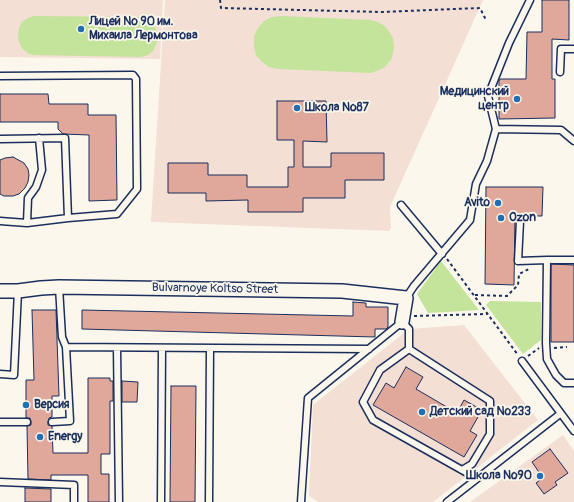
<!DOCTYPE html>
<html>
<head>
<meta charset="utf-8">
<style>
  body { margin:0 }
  canvas { display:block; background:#fbf7ec }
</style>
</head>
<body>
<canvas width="574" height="502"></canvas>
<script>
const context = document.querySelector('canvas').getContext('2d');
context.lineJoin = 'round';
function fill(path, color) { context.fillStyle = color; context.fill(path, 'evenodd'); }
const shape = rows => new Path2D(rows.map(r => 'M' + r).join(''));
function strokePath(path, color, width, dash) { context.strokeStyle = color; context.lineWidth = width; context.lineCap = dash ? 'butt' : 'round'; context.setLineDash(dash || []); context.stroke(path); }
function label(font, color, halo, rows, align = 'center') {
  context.font = font + ' Pangolin,sans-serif'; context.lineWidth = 3.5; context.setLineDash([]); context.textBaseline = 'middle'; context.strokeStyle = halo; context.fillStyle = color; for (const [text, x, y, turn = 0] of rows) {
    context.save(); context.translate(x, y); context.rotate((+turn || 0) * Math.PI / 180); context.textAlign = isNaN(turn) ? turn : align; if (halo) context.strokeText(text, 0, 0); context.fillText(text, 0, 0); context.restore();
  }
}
fill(shape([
  [0,0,163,0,160,59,0,57],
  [165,0,483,0,390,207,391,228,389,231,151,222],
  [464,325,538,420,433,502,318,502,309,496,313,405,409,329],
  [563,435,574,451,574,502,470,502]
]), '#f3dfd4');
fill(shape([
  [34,16,142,17,148,20,155,27,157,33,157,42,153,51,148,55,141,57,33,55,27,53,22,48,19,42,18,36,19,28,22,22,28,18],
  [281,16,370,20,378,22,386,27,393,38,394,47,392,58,384,68,371,73,278,69,269,67,262,62,256,55,254,47,254,36,258,28,264,21,272,17],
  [441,261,479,310,428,313,417,294],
  [490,301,541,302,541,340,523,354,486,305]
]), '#c4e39b');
const building = shape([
  [542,0,569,0,569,40,552,39,552,79,555,79,555,118,499,119,499,81,500,79,526,79,527,32,542,32,542,0],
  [0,94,48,94,49,104,88,104,88,115,116,115,117,200,89,201,89,135,63,134,58,129,58,122,0,122,0,94],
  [277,101,326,101,327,142,303,141,303,167,331,167,331,153,384,153,384,180,345,180,345,198,303,198,303,212,248,212,248,200,206,201,206,193,168,193,168,163,208,163,208,175,247,175,247,187,288,187,288,167,294,167,294,140,277,140,277,101],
  [13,157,24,163,28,169,29,175,28,182,25,188,19,194,13,196,4,196,0,194,0,160,5,158,13,157],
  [486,187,543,187,542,216,515,216,514,285,485,284,486,187],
  [551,264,574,265,574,342,551,342,551,264],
  [353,302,366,303,366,307,388,307,388,327,386,329,375,329,375,337,82,329,82,310,353,316,353,302],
  [32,310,56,310,59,396,52,396,52,417,49,418,48,422,48,425,52,426,53,453,88,453,88,378,110,378,110,381,113,381,113,401,110,401,110,454,101,454,101,474,109,474,109,502,88,502,88,475,51,475,51,480,28,479,27,426,31,425,31,422,30,418,26,418,26,380,34,380,32,310],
  [406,367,423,377,416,389,457,413,464,400,482,410,470,431,477,435,464,457,373,405,386,383,394,388,406,367],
  [122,381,138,382,137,402,122,402,122,381],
  [171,386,196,386,195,502,170,502,171,386],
  [550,449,568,473,555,482,557,485,544,494,536,483,543,478,532,462,550,449],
  [25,488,51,489,51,502,25,502,25,488]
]);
fill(building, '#e0a79b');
strokePath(building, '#1b2f5e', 1);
const service = shape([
  [530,0,509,43,488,96,496,129,561,130,574,141],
  [560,72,561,49,574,49],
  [0,76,133,75,136,79,137,189,117,214,68,218,65,138,0,139],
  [401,205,442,254],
  [0,221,27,223,68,218],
  [520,221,518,261,547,260],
  [27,223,28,198,36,187,42,170,39,138],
  [574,260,547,260,546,343,547,359,556,375,564,383,574,383],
  [59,287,62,337,66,347,369,349],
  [406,298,414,286,470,220,476,184,487,161,496,129],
  [117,348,119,502],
  [409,349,490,401,490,434,472,464,462,470],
  [522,361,574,431],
  [0,374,14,375,18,291],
  [0,422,27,422],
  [52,422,70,421,66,347],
  [0,482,74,485,74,502],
  [161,502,162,348],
  [209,502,210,348],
  [301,502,308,398,402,322,409,329,409,349,380,370,363,402,373,420,469,474,474,481],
  [447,502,560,414]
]);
const minor = shape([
  [0,291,18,291,41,288,59,287,342,291,406,298,402,322]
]);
strokePath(service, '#1b2f5e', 9);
strokePath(minor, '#1b2f5e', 16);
strokePath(shape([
  [220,0,221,8,382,12,480,8,486,20],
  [447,259,518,355],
  [475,295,507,296,518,285,519,274,529,269],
  [414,316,487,314],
  [554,348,567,347],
  [528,356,539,348]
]), '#1b2f5e', 2, [3, 3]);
strokePath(service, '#fbf7ec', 6);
strokePath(minor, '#fbf7ec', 13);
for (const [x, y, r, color] of [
  [81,29,4,"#1f6fb2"],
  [517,99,4,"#1f6fb2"],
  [297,108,4,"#1f6fb2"],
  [498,203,4,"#1f6fb2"],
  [501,218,4,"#1f6fb2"],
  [26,405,4,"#1f6fb2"],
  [422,412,4,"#1f6fb2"],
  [40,437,4,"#1f6fb2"],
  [540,476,4,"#1f6fb2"]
]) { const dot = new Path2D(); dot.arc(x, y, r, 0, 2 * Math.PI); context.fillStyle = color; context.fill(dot); strokePath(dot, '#fbf7ec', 1.5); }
label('bold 12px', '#1b2f5e', '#fbf7ec', [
  ["Лицей № 90 им.",89,22],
  ["Михаила Лермонтова",89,36],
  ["Медицинский",509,92,"right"],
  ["центр",509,106,"right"],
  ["Школа №87",305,108],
  ["Avito",490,203,"right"],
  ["Ozon",509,218],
  ["Версия",34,405],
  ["Детский сад №233",430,412],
  ["Energy",48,437],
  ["Школа №90",532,476,"right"]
], 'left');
label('12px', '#1b2f5e', '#fbf7ec', [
  ["Bulvarnoye Koltso Street",215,289,1]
]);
</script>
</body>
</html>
